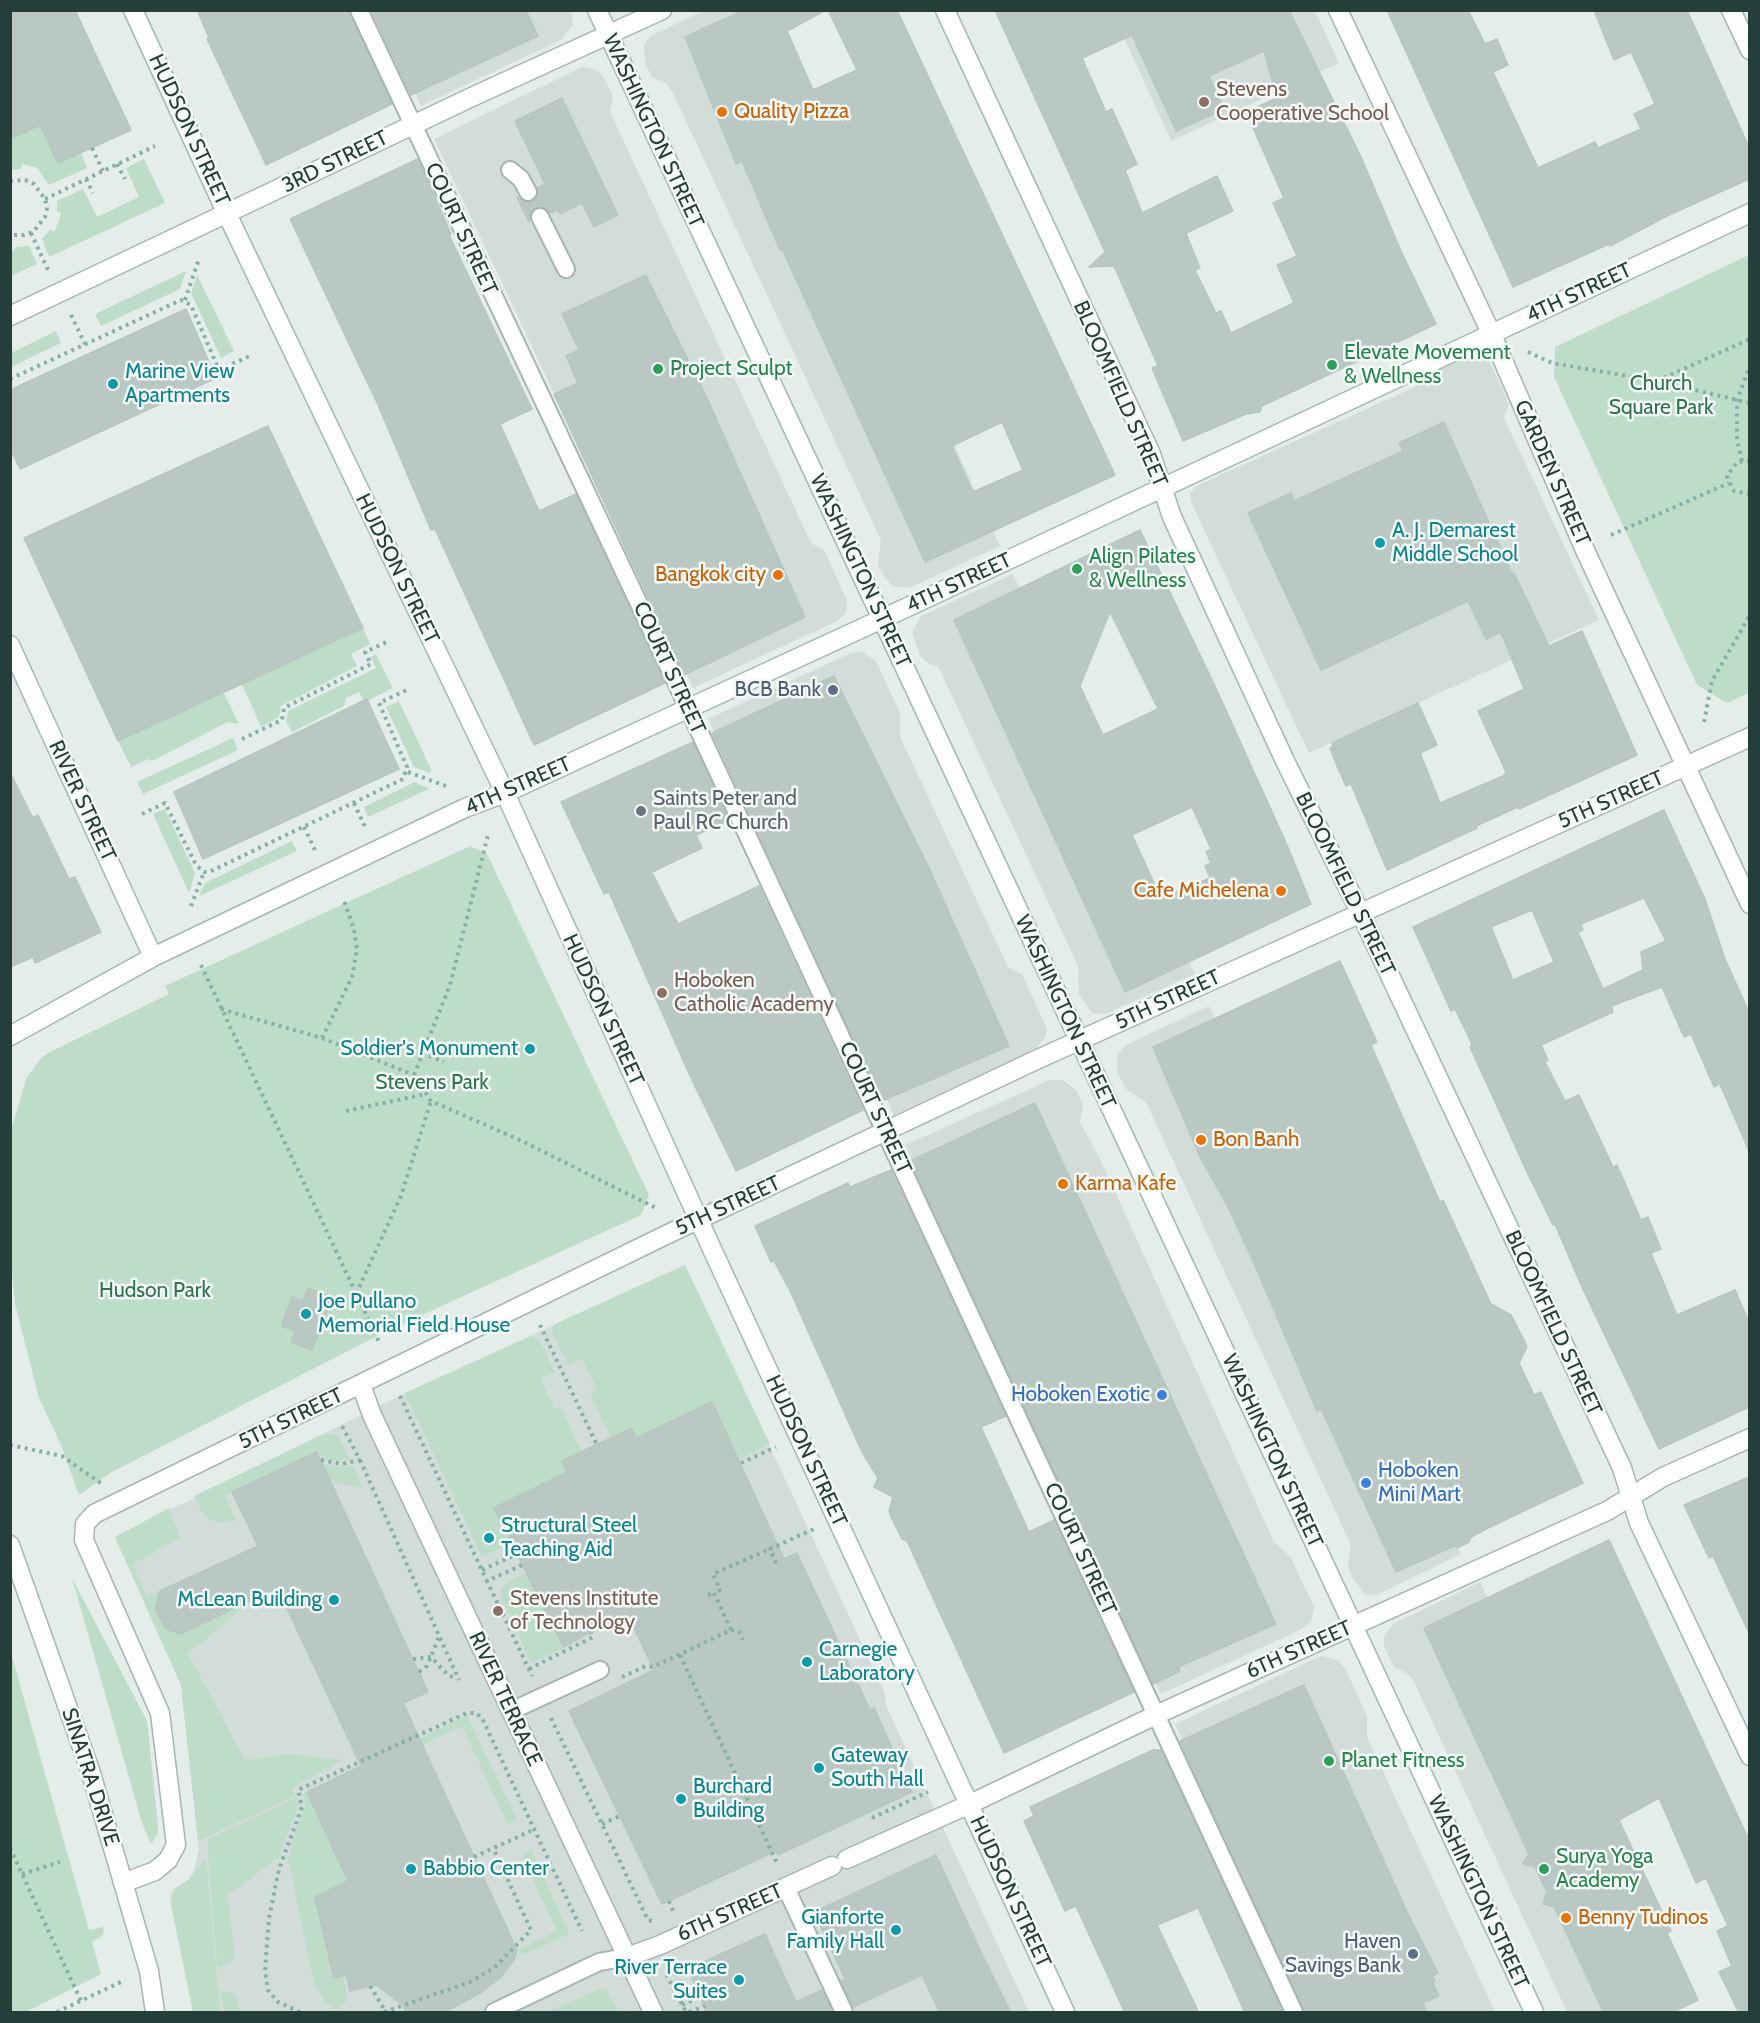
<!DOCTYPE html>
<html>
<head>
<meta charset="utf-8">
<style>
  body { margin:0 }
  #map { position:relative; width:1760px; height:2023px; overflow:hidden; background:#e4edea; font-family:Cabin,sans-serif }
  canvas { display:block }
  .frame { position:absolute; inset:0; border:12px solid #243e3a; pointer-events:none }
</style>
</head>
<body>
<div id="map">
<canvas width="1760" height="2023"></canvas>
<div class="frame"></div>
</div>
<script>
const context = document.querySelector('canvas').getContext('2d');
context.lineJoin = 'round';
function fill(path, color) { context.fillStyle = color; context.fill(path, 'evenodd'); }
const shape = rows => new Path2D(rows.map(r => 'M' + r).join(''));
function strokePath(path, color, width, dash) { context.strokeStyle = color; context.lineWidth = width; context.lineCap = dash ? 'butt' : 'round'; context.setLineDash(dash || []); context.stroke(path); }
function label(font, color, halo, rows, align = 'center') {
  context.font = font + ' Cabin,sans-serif'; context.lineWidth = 5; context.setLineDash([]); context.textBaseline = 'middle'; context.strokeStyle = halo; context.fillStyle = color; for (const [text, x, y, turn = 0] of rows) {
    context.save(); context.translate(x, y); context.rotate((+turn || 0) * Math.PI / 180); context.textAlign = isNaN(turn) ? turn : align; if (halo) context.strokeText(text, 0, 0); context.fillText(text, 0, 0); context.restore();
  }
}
fill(shape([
  [572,10,573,25,561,40,421,106,376,11],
  [703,11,757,11,1000,546,909,588,893,586,885,578,878,565,881,540,673,93,667,84,652,77,645,63,644,44,652,35],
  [1112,11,1315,11,1339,63,1171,141],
  [582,67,597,70,603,76,613,97,610,112,811,543,824,550,847,600,846,613,837,621,693,688,434,139],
  [1475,351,1488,358,1509,404,1504,418,1599,620,1309,753,1191,502,1190,493,1196,486,1415,387,1419,377],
  [1013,574,1195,974,1105,1014,1092,1013,1079,995,1078,966,938,666,929,664,920,656,912,632,921,616],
  [862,652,876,661,900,713,900,737,1008,967,1022,974,1047,1029,1045,1038,1035,1049,894,1115,708,719,851,653],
  [1209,1006,1461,1554,1376,1595,1364,1594,1350,1574,1348,1563,1351,1545,1146,1102,1126,1089,1118,1074,1117,1055,1126,1045],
  [1050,1080,1063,1080,1077,1091,1083,1106,1080,1122,1102,1163,1274,1542,1290,1556,1314,1607,1311,1622,1300,1630,1161,1694,903,1146],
  [685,1265,884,1691,887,1708,1029,2012,193,2012,170,1896,173,1890,188,1880,194,1871,199,1849,181,1685,115,1537,405,1393],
  [1480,1582,1673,2012,1567,2012,1413,1680,1408,1674,1394,1667,1384,1647,1384,1636,1393,1624],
  [1321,1656,1338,1660,1346,1670,1367,1716,1367,1737,1495,2012,1310,2012,1175,1724]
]), '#d2ddd9');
fill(shape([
  [40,125,58,163,81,153,87,168,49,185,37,168,22,164,21,169,11,170,10,139],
  [144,159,165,203,49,257,42,239,50,230,54,232,58,224,61,213,57,212,57,201,83,189,97,217,139,197,126,168],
  [29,246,37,264,11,276,11,251,14,251,15,247],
  [1749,255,1749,693,1727,703,1697,685,1554,377,1555,347],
  [186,271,180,289,101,326,95,314],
  [197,275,234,351,221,358,191,293],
  [56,331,61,343,11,367,11,353],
  [363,628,370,644,351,654,357,666,281,706,279,717,261,727,242,684],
  [376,654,393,688,367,701,364,701,359,692,346,698,344,706,292,732,286,721,288,711,376,668,371,657],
  [224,693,239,724,228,722,152,761,148,759,131,767,118,741],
  [399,701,431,769,430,773,414,767,386,707],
  [233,738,238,750,143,794,137,782],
  [415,782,429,789,368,817,364,807],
  [165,809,195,873,189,893,153,814],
  [292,841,297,851,199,896,205,883],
  [470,846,487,854,649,1195,641,1215,387,1331,110,1473,79,1495,61,1445,39,1398,15,1304,10,1247,11,1130,27,1077,41,1058,50,1052,169,994,165,986],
  [685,1265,770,1444,739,1459,712,1402,636,1438,631,1428,611,1438,590,1393,597,1389,582,1359,568,1365,552,1332,553,1325],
  [532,1336,541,1343,555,1372,540,1379,555,1409,561,1407,581,1452,562,1461,567,1472,495,1508,514,1549,501,1548,482,1557,405,1393],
  [324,1434,338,1435,350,1459,330,1461,317,1452,225,1495,236,1521,218,1523,207,1518,200,1509,194,1496],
  [323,1463,337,1467,353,1466,363,1488,336,1483,330,1479],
  [169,1508,180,1538,133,1564,147,1597,160,1591,155,1609,166,1629,181,1634,253,1599,233,1557,258,1546,278,1590,245,1605,207,1639,187,1652,245,1760,291,1754,342,1760,292,1788,295,1796,198,1841,181,1685,115,1537],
  [526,1573,562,1649,531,1663,500,1594,505,1583],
  [72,1578,147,1721,158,1825,158,1834,151,1844,142,1823],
  [11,1653,89,1930,103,1927,104,1931,102,1936,92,1942,101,1974,26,2012,10,2012],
  [467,1715,517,1820,508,1825,462,1726,422,1745,419,1739],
  [307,1792,348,1881,315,1897,334,1978,343,1976,348,1997,346,2002,335,2009,326,2002,314,1983,288,1859,292,1839,306,1806,303,1794],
  [296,1798,298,1806,279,1857,227,1896,235,1956,230,1963,217,1967,207,1840],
  [532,1850,569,1934,521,1956,517,1950,557,1931,522,1855],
  [206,1859,220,2012,193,2012,171,1905,173,1890,188,1880],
  [602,1988,608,1991,618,2012,547,2012],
  [219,1990,235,1994,241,2012,225,2012]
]), '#beddc9');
const building = shape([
  [10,10,75,10,131,130,58,163,40,125,10,139,10,10],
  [197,10,349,10,392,104,266,165,207,39,209,38,197,10],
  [371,10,526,10,538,36,411,95,371,10],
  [744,10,826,10,787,31,813,90,857,70,828,10,897,10,1115,475,925,562,782,249,780,250,742,161,736,164,685,37,744,10],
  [1002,422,1023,470,973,492,952,446,1002,422],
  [995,10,1289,10,1361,157,1401,251,1436,324,1262,406,1260,412,1246,414,1183,441,1152,368,1158,366,1114,266,1089,267,1105,252,995,10],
  [1132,35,1176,131,1224,109,1209,76,1264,51,1277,98,1246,112,1284,198,1273,203,1297,256,1277,265,1294,303,1231,333,1221,311,1216,313,1195,270,1200,268,1186,233,1233,211,1217,176,1142,213,1125,170,1137,164,1112,109,1106,112,1082,58,1132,35],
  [1387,10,1468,10,1485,44,1497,39,1508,65,1493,72,1538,168,1595,142,1598,148,1641,129,1634,114,1655,104,1631,52,1614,60,1594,10,1687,10,1749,147,1749,179,1667,216,1610,246,1609,244,1513,287,1387,10],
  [562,98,618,215,594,227,582,203,560,214,558,210,550,213,545,208,536,207,531,212,529,222,517,197,527,202,532,201,537,197,537,188,545,184,515,121,562,98],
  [418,159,451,234,449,235,532,409,500,424,539,511,576,494,665,683,534,745,435,529,431,530,378,405,290,219,418,159],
  [646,275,705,394,805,617,684,675,554,394,578,383,566,356,579,350,562,314,646,275],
  [186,309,216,378,20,469,10,448,10,390,186,309],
  [1444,422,1512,574,1514,573,1549,646,1582,631,1637,755,1519,809,1518,807,1476,826,1477,828,1387,870,1351,784,1346,786,1337,766,1330,748,1333,747,1332,743,1418,703,1437,745,1420,753,1440,803,1503,776,1506,772,1478,711,1524,689,1501,632,1486,639,1468,601,1321,670,1248,513,1291,493,1294,501,1403,451,1399,443,1444,422],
  [268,426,363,628,118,741,24,538,268,426],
  [1140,530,1215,686,1287,845,1311,904,1125,992,954,620,1140,530],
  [1110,612,1158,709,1103,735,1080,686,1110,612],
  [1192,807,1211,849,1206,852,1211,863,1205,866,1210,878,1161,898,1132,835,1192,807],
  [834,676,928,866,1009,1046,882,1101,712,733,834,676],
  [367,699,399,769,203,859,174,792,367,699],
  [693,742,729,820,696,835,702,848,652,872,678,924,759,886,863,1110,736,1171,690,1076,609,892,604,894,561,802,693,742],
  [10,772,33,818,38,815,69,879,75,877,101,932,35,963,33,957,10,967,10,772],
  [1664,810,1705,899,1725,959,1749,1012,1749,1151,1720,1084,1714,1087,1691,1034,1684,1037,1662,987,1611,1006,1613,1012,1541,1045,1548,1060,1545,1062,1565,1101,1579,1095,1613,1167,1617,1165,1641,1220,1648,1217,1661,1249,1651,1253,1677,1315,1735,1290,1749,1322,1749,1407,1659,1449,1581,1285,1555,1224,1553,1225,1527,1172,1470,1047,1472,1044,1455,1009,1451,1011,1413,927,1664,810],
  [1644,898,1666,941,1641,952,1643,970,1603,989,1578,932,1583,930,1581,924,1644,898],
  [1532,910,1554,962,1513,980,1491,927,1532,910],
  [1340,961,1377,1042,1371,1045,1440,1202,1443,1200,1491,1304,1511,1315,1524,1340,1527,1347,1519,1363,1534,1395,1541,1392,1583,1483,1490,1527,1471,1537,1469,1542,1457,1548,1454,1546,1396,1572,1328,1424,1321,1409,1317,1411,1253,1261,1229,1209,1200,1157,1153,1047,1340,961],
  [1035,1103,1276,1624,1178,1667,1180,1671,1153,1684,910,1161,1035,1103],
  [891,1170,1006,1416,981,1427,1029,1532,1054,1520,1134,1692,1004,1753,907,1541,902,1539,892,1519,889,1511,893,1497,874,1487,878,1478,861,1450,791,1293,774,1261,771,1262,755,1226,848,1183,850,1187,891,1170],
  [308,1288,333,1297,312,1350,291,1342,295,1331,281,1326,292,1297,303,1301,308,1288],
  [712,1402,784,1559,797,1553,870,1710,874,1708,912,1792,778,1855,776,1851,662,1904,569,1711,654,1670,631,1622,597,1629,563,1647,494,1508,567,1472,562,1461,581,1452,632,1428,636,1438,712,1402],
  [317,1452,428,1692,403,1703,517,1950,514,1960,501,1977,482,1992,443,2013,406,2013,404,2006,376,1985,350,1991,346,1975,334,1978,315,1897,348,1881,307,1792,361,1766,277,1587,181,1634,166,1629,155,1609,160,1591,258,1546,232,1492,317,1452],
  [1749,1477,1749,1633,1713,1556,1709,1558,1684,1505,1749,1477],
  [1609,1540,1749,1840,1749,2013,1739,2013,1719,1972,1732,1966,1717,1931,1728,1926,1706,1878,1696,1883,1659,1798,1619,1820,1671,1931,1667,1933,1698,2000,1671,2013,1604,2013,1554,1907,1543,1904,1547,1892,1535,1867,1523,1864,1529,1854,1424,1628,1609,1540],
  [1304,1685,1408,1914,1438,1973,1432,1976,1435,1981,1433,1983,1439,1996,1423,2003,1427,2013,1304,2013,1180,1741,1304,1685],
  [1153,1750,1161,1750,1283,2013,1245,2013,1198,1908,1157,1925,1199,2013,1125,2013,1076,1906,1065,1911,1024,1821,1034,1816,1030,1807,1153,1750],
  [936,1855,980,1950,1011,2013,940,2013,922,1975,853,2007,841,1981,845,1979,814,1912,936,1855],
  [765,1934,796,2002,822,1990,833,2013,707,2013,688,1969,765,1934]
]);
fill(building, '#b9c8c3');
strokePath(building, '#b6c6c1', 1.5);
const lane = shape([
  [359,10,699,731,1294,2012],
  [510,170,521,179,528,192],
  [540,217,566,269],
  [511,1711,600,1670],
  [786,1888,844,2012],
  [494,2012,599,1962,627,1957]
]);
const street = shape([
  [1338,10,1492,335,1584,548,1750,904],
  [1731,10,1750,50],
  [10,316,474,96,662,10],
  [361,1385,372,1415,653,2012],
  [847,1859,970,1804,1158,1714,1607,1511,1663,1477,1750,1438],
  [123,1883,155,1871,168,1860,176,1845,160,1713,84,1540,85,1524,94,1514,670,1233,1036,1060,1750,737],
  [627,1957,660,1945,832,1866]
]);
const secondary = shape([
  [133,10,227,214,505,793,712,1249,1065,2012],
  [597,10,1534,2012],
  [945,10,1151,454,1172,517,1285,761,1360,912,1622,1468,1639,1523,1750,1756],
  [10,645,153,957],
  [10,1036,153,957,465,808,505,793,882,619,1750,213],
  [10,1545,90,1770,149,1971,155,2012]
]);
strokePath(lane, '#a7b5b2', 20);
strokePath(street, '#a7b5b2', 21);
strokePath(secondary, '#a2b8b3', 21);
strokePath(shape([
  [92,148,103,171],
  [117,164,125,179],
  [86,179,93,193],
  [10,181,25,180,34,184,45,199,47,208,45,217,33,232,24,235,10,235],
  [45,199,155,146],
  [31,233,49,272],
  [185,300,199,259],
  [71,315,85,344],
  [1528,352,1552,363,1657,381,1750,403],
  [10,379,181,300,191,305,219,370,252,355],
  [1657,381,1750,339],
  [1742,461,1737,440,1737,400,1750,366],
  [1750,461,1737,462,1727,476,1734,491,1750,494],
  [1611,535,1729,483],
  [1704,722,1712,681,1750,615],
  [242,739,282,720,284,708,371,664,365,652,389,641],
  [408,772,446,786],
  [354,803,365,827],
  [142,814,165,803,196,865,204,872,209,872,403,779,407,767,379,703,409,689],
  [304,827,315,850],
  [191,906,204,872],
  [201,965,380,1344],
  [221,1009,322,1038,414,1075,431,1101,522,1141,658,1209],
  [322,1038,352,977,357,950,354,929,343,898],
  [422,1053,444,1062],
  [414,1075,450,985,488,835],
  [346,1111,426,1094],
  [356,1294,401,1196,431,1101],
  [540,1325,597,1445],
  [400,1396,487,1581],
  [10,1445,62,1456,102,1484],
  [321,1460,342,1464,360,1460,341,1424],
  [360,1460,459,1680],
  [741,1463,776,1447],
  [776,1563,770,1549,814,1529],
  [522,1565,487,1581,532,1676],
  [482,1570,513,1556],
  [708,1595,714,1593],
  [731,1630,739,1632,743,1640],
  [680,1655,777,1863],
  [413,1659,431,1657,448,1675,457,1679],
  [529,1669,593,1637,591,1633],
  [419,1672,427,1666,439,1637],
  [622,1677,646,1666,653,1667,731,1630,714,1593,720,1590,713,1574,770,1549],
  [10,1697,12,1697],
  [551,1718,648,1920,652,1921],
  [872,1818,928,1792],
  [602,1824,622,1815],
  [10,1848,81,2001],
  [474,1857,535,1829],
  [22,1874,60,1862],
  [669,1901,673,1911,670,1912],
  [668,1967,667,1976,686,2012],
  [370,1986,386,2012],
  [682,2005,701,1997],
  [57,2012,121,1982],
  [300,2012,278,2002,268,1990,265,1971,269,1918,279,1869,302,1807,298,1790,467,1713,476,1713,482,1718,582,1931],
  [384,2012,470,1982,494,1968,531,1930,493,1848],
  [689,2012,705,2006]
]), '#85b0a7', 4, [3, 4.5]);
strokePath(lane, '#fff', 16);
strokePath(street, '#fff', 18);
strokePath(secondary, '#fff', 18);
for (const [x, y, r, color] of [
  [1204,102,6,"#8d6e63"],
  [722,112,6,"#e8710a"],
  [1332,365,6,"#2e9e5b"],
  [658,369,6,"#2e9e5b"],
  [113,384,6,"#0f9aa8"],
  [1380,543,6,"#0f9aa8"],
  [1077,569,6,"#2e9e5b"],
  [778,575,6,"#e8710a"],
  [833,690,6,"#5c6f8a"],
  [641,811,6,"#6b7280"],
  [1281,891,6,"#e8710a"],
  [662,993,6,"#8d6e63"],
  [530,1049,6,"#0f9aa8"],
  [1201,1140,6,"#e8710a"],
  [1063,1184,6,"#e8710a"],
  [306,1314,6,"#0f9aa8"],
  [1162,1395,6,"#3f7fe0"],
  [1366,1483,6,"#3f7fe0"],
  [489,1538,6,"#0f9aa8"],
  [334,1600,6,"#0f9aa8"],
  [498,1611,6,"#8d6e63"],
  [807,1662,6,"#0f9aa8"],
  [1329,1761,6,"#2e9e5b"],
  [819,1768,6,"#0f9aa8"],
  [681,1799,6,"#0f9aa8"],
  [411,1869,6,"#0f9aa8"],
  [1544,1869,6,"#2e9e5b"],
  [1566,1918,6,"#e8710a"],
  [896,1930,6,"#0f9aa8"],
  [1413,1954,6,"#5c6f8a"],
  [739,1980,6,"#0f9aa8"]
]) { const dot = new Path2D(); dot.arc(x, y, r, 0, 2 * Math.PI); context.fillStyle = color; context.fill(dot); strokePath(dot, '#f4f9f7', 2); }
label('21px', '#785e54', '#f4f9f7', [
  ["Stevens",1216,90],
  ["Cooperative School",1216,114],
  ["Hoboken",674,981],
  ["Catholic Academy",674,1005],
  ["Stevens Institute",510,1599],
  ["of Technology",510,1623]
], 'left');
label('21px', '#c56008', '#f4f9f7', [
  ["Quality Pizza",734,112],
  ["Bangkok city",766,575,"right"],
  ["Cafe Michelena",1269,891,"right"],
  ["Bon Banh",1213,1140],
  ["Karma Kafe",1075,1184],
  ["Benny Tudinos",1578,1918]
], 'left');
label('21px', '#243e3a', '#f4f9f7', [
  ["HUDSON STREET",189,130,65],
  ["WASHINGTON STREET",653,131,65],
  ["3RD STREET",335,162,-26],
  ["COURT STREET",461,229,65],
  ["4TH STREET",1579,293,-25],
  ["BLOOMFIELD STREET",1120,394,66],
  ["GARDEN STREET",1552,473,66],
  ["HUDSON STREET",397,569,64],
  ["WASHINGTON STREET",860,571,65],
  ["4TH STREET",959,583,-25],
  ["COURT STREET",669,668,65],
  ["4TH STREET",518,786,-24],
  ["5TH STREET",1611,800,-24],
  ["RIVER STREET",82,801,65],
  ["BLOOMFIELD STREET",1345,884,64],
  ["5TH STREET",1168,1000,-25],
  ["HUDSON STREET",603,1010,65],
  ["WASHINGTON STREET",1065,1012,65],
  ["COURT STREET",875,1108,65],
  ["5TH STREET",728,1206,-25],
  ["BLOOMFIELD STREET",1553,1323,65],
  ["5TH STREET",291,1419,-26],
  ["HUDSON STREET",806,1451,65],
  ["WASHINGTON STREET",1272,1451,65],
  ["COURT STREET",1080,1549,65],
  ["6TH STREET",1299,1650,-24],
  ["RIVER TERRACE",505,1699,65],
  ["SINATRA DRIVE",90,1777,72],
  ["HUDSON STREET",1010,1892,65],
  ["WASHINGTON STREET",1478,1892,65],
  ["6TH STREET",730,1913,-24]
]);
label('21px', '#27864d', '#f4f9f7', [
  ["Elevate Movement",1344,353],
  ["& Wellness",1344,377],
  ["Project Sculpt",670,369],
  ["Align Pilates",1089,557],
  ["& Wellness",1089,581],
  ["Planet Fitness",1341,1761],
  ["Surya Yoga",1556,1857],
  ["Academy",1556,1881]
], 'left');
label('21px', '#0d838f', '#f4f9f7', [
  ["Marine View",125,372],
  ["Apartments",125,396],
  ["A. J. Demarest",1392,531],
  ["Middle School",1392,555],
  ["Soldier's Monument",518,1049,"right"],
  ["Joe Pullano",318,1302],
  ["Memorial Field House",318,1326],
  ["Structural Steel",501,1526],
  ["Teaching Aid",501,1550],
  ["McLean Building",322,1600,"right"],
  ["Carnegie",819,1650],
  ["Laboratory",819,1674],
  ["Gateway",831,1756],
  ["South Hall",831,1780],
  ["Burchard",693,1787],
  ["Building",693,1811],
  ["Babbio Center",423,1869],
  ["Gianforte",884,1918,"right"],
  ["Family Hall",884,1942,"right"],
  ["River Terrace",727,1968,"right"],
  ["Suites",727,1992,"right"]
], 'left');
label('21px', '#2f7451', '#f4f9f7', [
  ["Church",1661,384],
  ["Square Park",1661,408],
  ["Stevens Park",432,1083],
  ["Hudson Park",155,1291]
]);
label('21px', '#4e5e75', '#f4f9f7', [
  ["BCB Bank",821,690],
  ["Haven",1401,1942],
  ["Savings Bank",1401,1966]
], 'right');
label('21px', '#5b616d', '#f4f9f7', [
  ["Saints Peter and",653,799],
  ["Paul RC Church",653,823]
], 'left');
label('21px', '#366cbe', '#f4f9f7', [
  ["Hoboken Exotic",1150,1395],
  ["Hoboken",1378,1471,"left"],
  ["Mini Mart",1378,1495,"left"]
], 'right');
</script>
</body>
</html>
